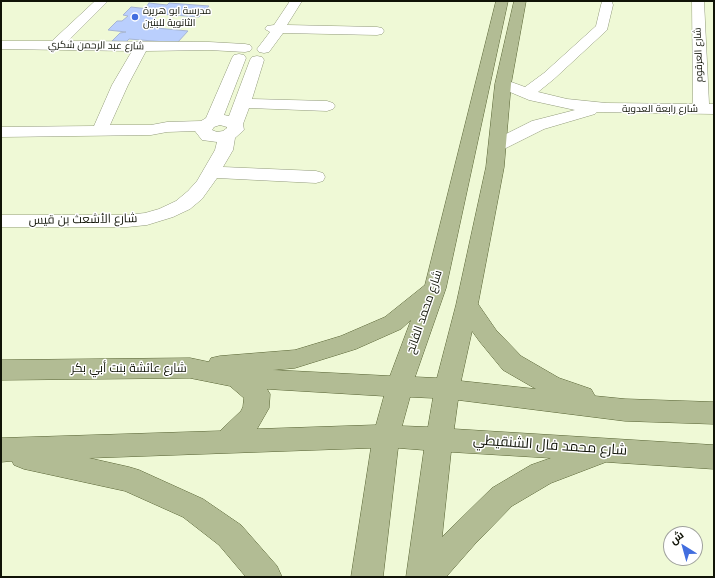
<!DOCTYPE html>
<html>
<head>
<meta charset="utf-8">
<style>
  body { margin:0 }
  #map { position:relative; width:715px; height:578px; overflow:hidden; background:#eff9d6; font-family:Poppins,Cairo,sans-serif }
  canvas { display:block }
  .frame { position:absolute; inset:0; border:2px solid #101307; pointer-events:none }
  .north { position:absolute; left:663px; top:526px; width:40px; height:40px; box-sizing:border-box; background:#fff; border:1px solid #9fa19c; border-radius:50%; rotate:323deg; font-size:11px; font-weight:700; line-height:16px; text-align:center; color:#101307 }
  .north::after { content:''; display:block; margin:auto; width:14px; height:18px; background:#426edf; clip-path:polygon(50% 0,100% 100%,50% 72%,0 100%) }
</style>
</head>
<body>
<div id="map">
<canvas width="715" height="578"></canvas>
<div class="frame"></div>
<div class="north">ش</div>
</div>
<script>
const context = document.querySelector('canvas').getContext('2d');
context.lineJoin = 'round';
function fill(path, color) { context.fillStyle = color; context.fill(path, 'evenodd'); }
const shape = rows => new Path2D(rows.map(r => 'M' + r).join(''));
function strokePath(path, color, width, dash) { context.strokeStyle = color; context.lineWidth = width; context.lineCap = dash ? 'butt' : 'round'; context.setLineDash(dash || []); context.stroke(path); }
function label(font, color, halo, rows, align = 'center') {
  context.font = font + ' Poppins,Cairo,sans-serif'; context.lineWidth = 3; context.setLineDash([]); context.textBaseline = 'middle'; context.strokeStyle = halo; context.fillStyle = color; for (const [text, x, y, turn = 0] of rows) {
    context.save(); context.translate(x, y); context.rotate((+turn || 0) * Math.PI / 180); context.textAlign = isNaN(turn) ? turn : align; if (halo) context.strokeText(text, 0, 0); context.fillText(text, 0, 0); context.restore();
  }
}
const building = shape([
  [149,3,167,5,169,3,209,6,199,17,159,14,146,27,188,31,177,43,129,39,126,42,112,41,120,33,126,32,108,30,117,21,122,21,128,16,123,15,131,7,149,9,150,7,146,7,149,3]
]);
fill(building, '#bacffd');
strokePath(building, '#a6b5d3', 1);
const minor = shape([
  [95,1,108,1,68,41,209,42,245,44,250,45,252,48,250,51,245,52,209,50,146,51,128,85,110,125,151,125,167,122,201,121,206,118,232,58,234,55,239,54,244,55,246,58,224,115,229,116,250,60,252,57,257,56,262,57,264,60,252,99,327,101,333,103,335,106,333,109,327,111,249,108,243,124,244,130,235,138,233,150,223,167,316,171,323,173,325,177,323,181,316,183,217,178,202,199,190,209,173,217,147,225,127,227,1,227,1,215,127,215,145,213,159,209,176,201,188,191,197,181,215,150,217,142,202,140,195,131,167,132,151,135,1,137,1,127,94,126,112,85,132,51,1,49,1,41,52,41,95,1],
  [220,125,227,127,227,128,223,131,217,132,212,130,214,127,220,125],
  [290,1,302,1,287,25,377,27,382,28,384,31,382,34,377,35,283,33,269,52,264,53,259,52,257,49,270,32,265,29,267,26,274,25,290,1],
  [607,1,612,2,613,5,607,30,554,79,538,92,567,99,606,103,693,104,692,1,704,1,709,104,714,104,714,114,597,112,595,114,544,129,504,149,498,150,492,149,489,145,492,141,532,121,575,110,529,100,498,87,495,84,498,81,503,79,525,87,544,73,596,26,601,5,602,2,607,1]
]);
const major = shape([
  [496,1,508,1,446,288,415,377,437,378,456,305,486,167,495,84,514,1,526,1,511,84,504,167,478,304,496,330,521,356,559,378,591,389,595,396,625,399,714,402,714,424,625,421,458,400,454,429,714,445,714,469,606,462,551,483,512,506,475,544,446,577,406,577,424,450,398,448,383,577,351,577,371,448,89,458,129,467,139,470,203,499,241,525,277,566,282,577,246,577,219,545,183,517,125,491,24,469,14,465,12,461,1,462,1,438,220,431,241,411,243,407,244,398,230,386,190,378,1,380,1,360,190,358,209,362,211,358,220,356,295,350,341,336,385,317,425,285,496,1],
  [411,320,390,376,273,370,295,368,356,349,401,329,411,320],
  [472,331,480,342,503,370,536,389,461,381,472,331],
  [267,389,384,396,376,425,257,429,269,408,270,394,267,389],
  [410,397,433,398,428,427,402,426,410,397],
  [451,452,551,458,531,465,492,488,442,537,451,452]
]);
strokePath(minor, '#929b7b', 1);
strokePath(major, '#586434', 1);
fill(minor, '#fff');
fill(major, '#b2bc94');
for (const [x, y, r, color] of [
  [135,17,4,"#426edf"]
]) { const dot = new Path2D(); dot.arc(x, y, r, 0, 2 * Math.PI); context.fillStyle = color; context.fill(dot); strokePath(dot, '#fff', 1.5); }
label('10px', '#101307', '#fff', [
  ["مدرسة ابو هريرة",143,11],
  ["الثانوية للبنين",143,23]
], 'left');
label('10px', '#101307', '#fff', [
  ["شارع عبد الرحمن شكري",96,46,1],
  ["شارع العرقوم",699,55,-92],
  ["شارع رابعة العدوية",660,109]
]);
label('12px', '#101307', '#fff', [
  ["شارع الأشعث بن قيس",83,220,-1],
  ["شارع محمد الفاتح",425,312,-71],
  ["شارع عائشة بنت أبي بكر",129,369]
]);
label('14px', '#101307', '#fff', [
  ["شارع محمد فال الشنقيطي",550,446,4]
]);
</script>
</body>
</html>
